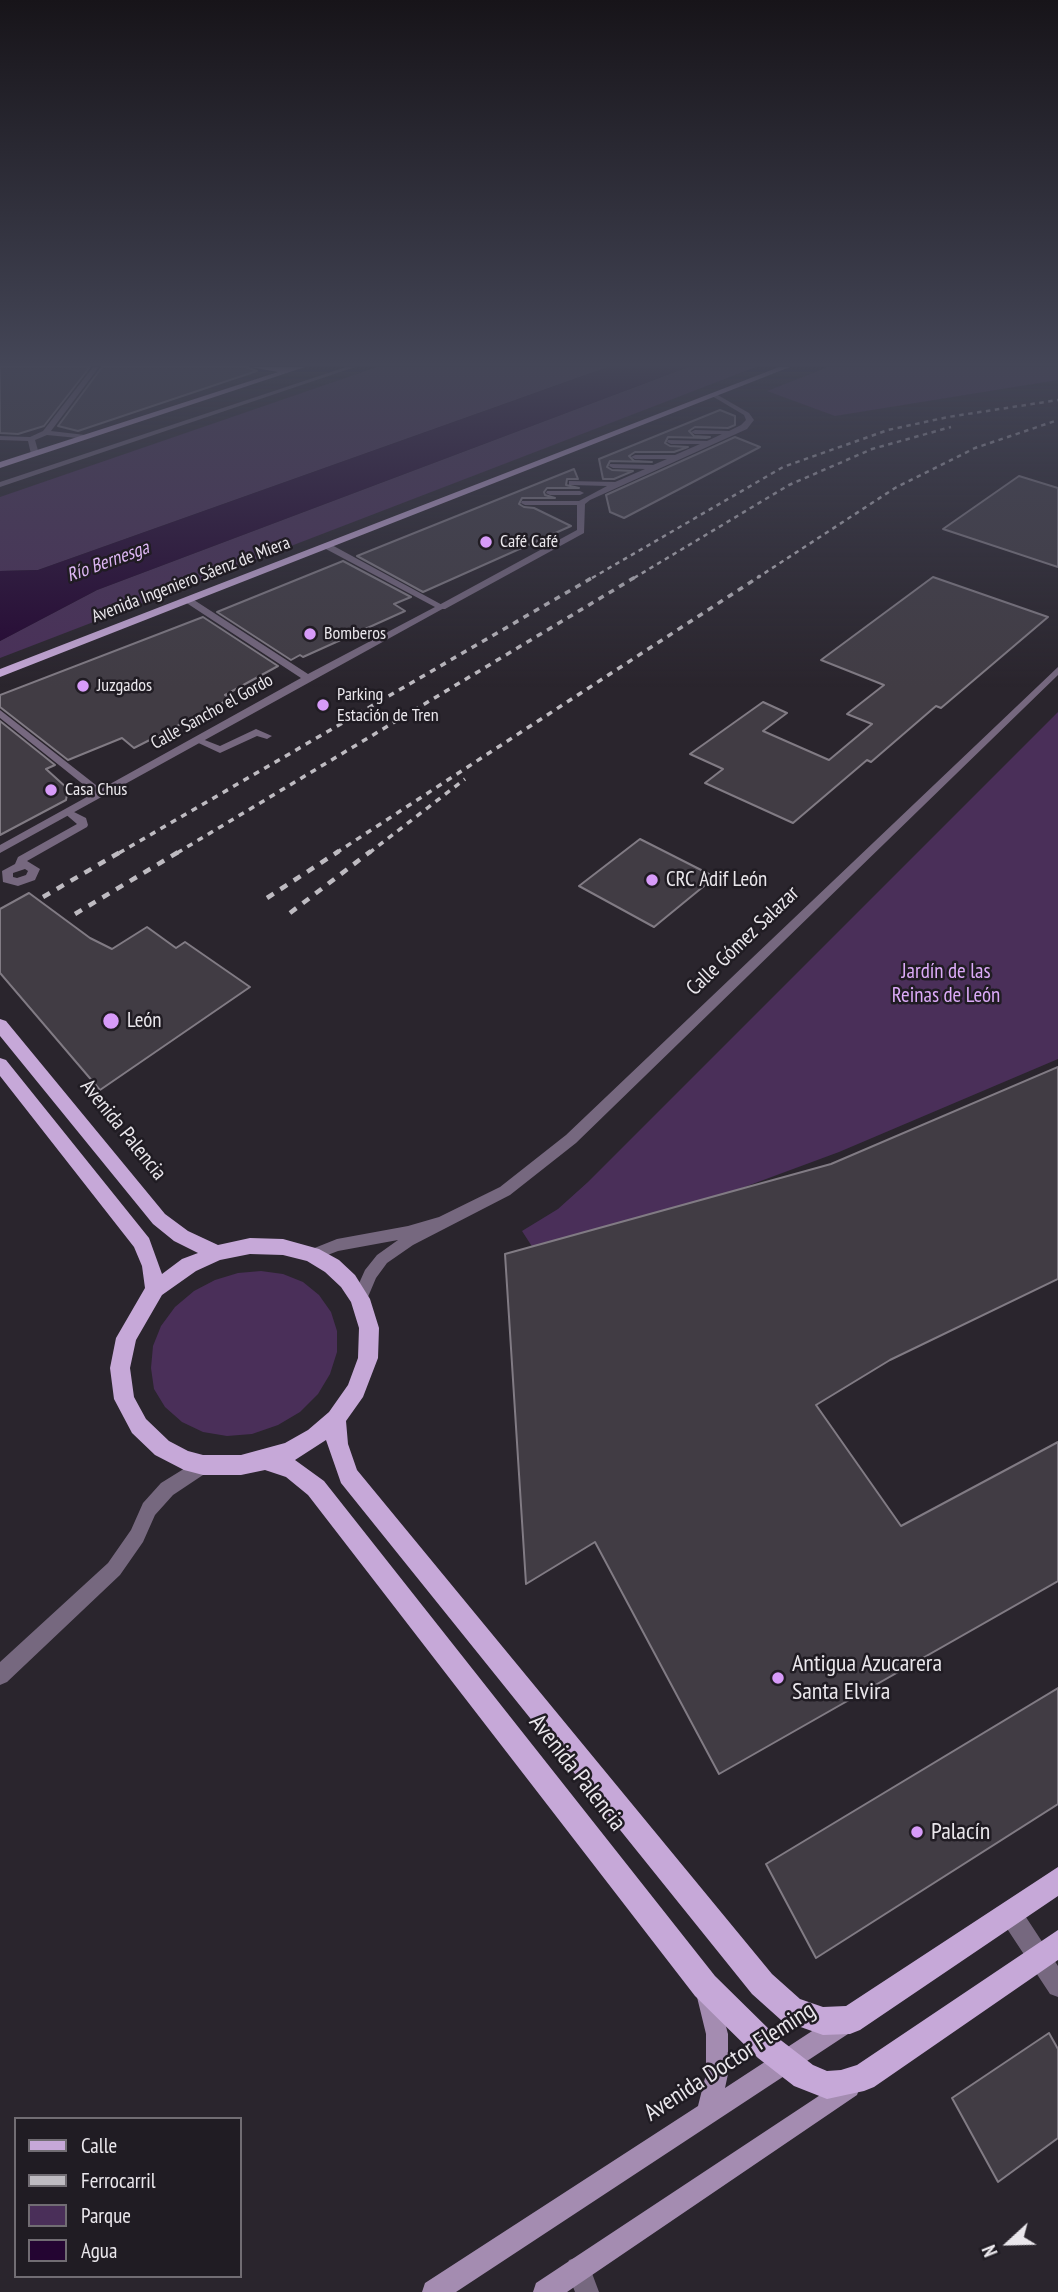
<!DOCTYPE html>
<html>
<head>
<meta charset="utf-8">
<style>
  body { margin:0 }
  #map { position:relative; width:1058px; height:2292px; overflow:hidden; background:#2a252d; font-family:"PT Sans Narrow",sans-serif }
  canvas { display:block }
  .legend { position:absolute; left:14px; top:2117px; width:228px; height:161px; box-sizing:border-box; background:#201c23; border:2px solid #716d73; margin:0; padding:9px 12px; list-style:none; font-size:21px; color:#eae7ec }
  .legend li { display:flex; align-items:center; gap:14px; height:35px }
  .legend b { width:35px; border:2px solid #716d73 }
  .north { position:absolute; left:974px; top:2208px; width:70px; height:70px; -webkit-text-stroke:5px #201c23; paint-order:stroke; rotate:248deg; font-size:19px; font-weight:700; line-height:28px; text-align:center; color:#eae7ec }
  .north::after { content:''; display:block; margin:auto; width:24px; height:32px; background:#eae7ec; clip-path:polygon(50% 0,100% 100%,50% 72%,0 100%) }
</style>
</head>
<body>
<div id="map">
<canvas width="1058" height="2292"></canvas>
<ul class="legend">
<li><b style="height:9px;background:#c6a8d8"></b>Calle</li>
<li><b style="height:9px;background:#bebbc1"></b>Ferrocarril</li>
<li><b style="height:19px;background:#4a2f59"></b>Parque</li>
<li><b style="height:19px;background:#240532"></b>Agua</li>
</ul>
<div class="north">N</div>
</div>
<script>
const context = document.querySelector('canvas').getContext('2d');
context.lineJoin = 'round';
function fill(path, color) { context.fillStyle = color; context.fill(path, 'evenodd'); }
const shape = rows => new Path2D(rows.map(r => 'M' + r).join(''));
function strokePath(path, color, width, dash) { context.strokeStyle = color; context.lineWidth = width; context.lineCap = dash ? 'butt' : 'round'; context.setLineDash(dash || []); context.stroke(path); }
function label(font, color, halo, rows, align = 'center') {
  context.font = font + ' "PT Sans Narrow",sans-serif'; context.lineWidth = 5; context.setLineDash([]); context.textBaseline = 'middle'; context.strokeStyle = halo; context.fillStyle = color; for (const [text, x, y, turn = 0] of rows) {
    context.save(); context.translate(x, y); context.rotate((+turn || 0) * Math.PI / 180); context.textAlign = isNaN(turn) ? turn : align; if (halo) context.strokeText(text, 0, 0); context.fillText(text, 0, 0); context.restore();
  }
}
fill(shape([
  [377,367,608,367,38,570,0,571,0,497],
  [688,367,756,367,0,658,0,641,97,590],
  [828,367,1058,367,1058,380,835,416,767,391],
  [1058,712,1058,1059,839,1152,542,1262,522,1231,558,1209,588,1182],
  [261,1271,283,1274,303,1282,319,1295,331,1312,337,1331,337,1352,330,1374,318,1394,300,1412,278,1425,252,1434,227,1436,203,1432,182,1422,165,1407,154,1389,151,1368,153,1346,161,1326,175,1307,194,1291,215,1280,238,1273]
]), '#4a2f59');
fill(shape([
  [608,367,688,367,97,590,0,641,0,571,38,570]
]), '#240532');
const building = shape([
  [0,367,90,367,44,426,18,434,0,433,0,367],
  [102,367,247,367,257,371,78,431,58,426,102,367],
  [720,410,735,416,735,425,728,428,695,427,689,431,694,436,710,437,706,438,668,437,665,443,670,446,688,447,674,452,635,452,629,456,634,461,652,462,610,461,607,467,612,470,633,471,614,479,603,479,599,459,720,410],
  [735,437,760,447,624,518,610,512,606,495,735,437],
  [574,469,578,479,567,479,566,485,579,488,547,488,544,492,545,495,555,498,522,498,519,504,524,507,534,508,571,526,423,592,357,556,574,469],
  [1019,476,1058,488,1058,567,943,529,1019,476],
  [343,561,411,597,394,604,405,611,303,657,300,655,291,660,217,612,343,561],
  [933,577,1048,617,941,708,936,706,871,762,867,760,793,823,705,783,723,769,690,754,763,702,787,713,763,731,829,760,872,724,847,714,884,685,821,660,933,577],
  [203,617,278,666,225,695,230,699,134,748,122,738,68,760,0,707,0,695,203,617],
  [0,721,55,765,46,769,68,789,66,800,0,835,0,721],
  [640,839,715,877,654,927,579,886,640,839],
  [29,893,90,938,112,949,147,927,176,948,185,942,250,987,100,1090,0,973,0,909,29,893],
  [1058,1067,1058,1279,890,1360,816,1405,901,1526,1058,1442,1058,1581,719,1774,595,1542,526,1584,505,1254,831,1164,1058,1067],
  [1058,1688,1058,1804,816,1958,766,1864,1058,1688],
  [1049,2033,1058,2049,1058,2138,998,2182,952,2098,1049,2033]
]);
fill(building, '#413c44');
strokePath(building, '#817b84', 2);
fill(shape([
  [712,394,716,394,749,413,754,420,747,429,590,500,585,504,584,533,445,609,439,609,439,605,577,530,577,505,525,505,521,503,522,501,579,501,607,486,572,485,569,485,569,481,615,482,645,469,613,468,609,466,610,464,653,465,667,459,635,459,631,457,635,455,675,455,700,444,671,444,667,442,668,440,707,441,722,434,695,434,691,432,695,430,729,431,741,425,746,420,744,415,712,396,712,394],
  [547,491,580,491,584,493,580,495,550,495,546,493,547,491],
  [256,729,272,736,267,739,257,736,220,753,192,740,197,737,220,746,256,729],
  [68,809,86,818,88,825,87,827,27,861,40,869,35,880,18,886,3,882,2,871,15,864,18,857,77,824,63,812,68,809],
  [25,869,28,871,26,875,17,878,13,877,13,873,25,869]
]), '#76687f');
fill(shape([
  [93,367,99,367,51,431,85,435,88,439,47,435,35,440,39,454,35,456,31,454,28,441,0,440,0,436,30,437,43,431,93,367],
  [346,367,355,367,0,487,0,482,346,367],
  [324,544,330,544,446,607,0,853,0,845,94,793,0,718,0,710,101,789,301,678,185,602,185,598,191,598,308,674,435,607,324,548,324,544],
  [1058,667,1058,675,576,1143,510,1195,413,1245,387,1263,376,1278,365,1304,360,1306,355,1304,352,1299,365,1270,377,1255,398,1240,338,1251,312,1261,307,1259,304,1255,307,1251,337,1239,408,1226,439,1217,500,1187,566,1135,1058,667],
  [203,1457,209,1459,212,1465,209,1471,173,1495,155,1515,143,1542,120,1575,7,1682,0,1685,0,1662,108,1563,131,1530,143,1503,161,1483,203,1457],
  [1010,1902,1018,1905,1058,1966,1058,1997,1050,1994,1002,1921,999,1913,1002,1905,1010,1902],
  [578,2257,587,2260,599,2292,575,2292,566,2269,569,2260,578,2257]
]), '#76687f');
fill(shape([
  [708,1986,716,1989,728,2034,728,2074,725,2088,832,2018,840,2015,848,2018,851,2026,848,2034,456,2292,422,2292,425,2283,698,2106,706,2074,706,2034,697,1997,700,1989,708,1986],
  [849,2076,857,2079,860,2087,857,2095,567,2292,533,2292,536,2283,849,2076]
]), '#a48cb1');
fill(shape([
  [250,367,305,367,0,468,0,462,278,372,250,367],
  [779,367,790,367,0,677,0,669,779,367],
  [0,1019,6,1021,165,1214,188,1231,218,1245,250,1238,283,1239,319,1249,339,1260,355,1275,370,1299,379,1328,378,1358,363,1397,346,1421,348,1444,357,1470,772,1974,800,1999,823,2007,846,2006,1058,1867,1058,1896,860,2030,850,2034,823,2035,781,2020,752,1994,341,1483,326,1440,295,1460,324,1481,715,1976,778,2038,813,2065,827,2071,841,2070,857,2065,1058,1930,1058,1960,874,2087,864,2091,827,2099,794,2086,758,2058,695,1996,308,1495,286,1477,265,1470,241,1475,203,1475,184,1470,155,1455,132,1433,114,1399,110,1368,116,1338,145,1288,142,1266,134,1247,0,1076,0,1058,6,1060,149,1238,162,1274,182,1259,198,1253,174,1241,153,1224,0,1036,0,1019],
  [250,1254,283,1255,307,1261,325,1272,341,1287,351,1302,359,1328,358,1358,348,1385,329,1412,308,1430,285,1443,241,1455,203,1455,188,1451,169,1441,146,1419,134,1397,130,1368,136,1340,162,1295,196,1271,220,1260,250,1254]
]), '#c6a8d8');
strokePath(shape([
  [592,578,783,467,888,430,948,417,1058,400],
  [634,578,789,485,872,449,951,427],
  [757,578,895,488,975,448,1058,420]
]), '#bebbc1', 2.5, [4.5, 4.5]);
strokePath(shape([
  [119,853,595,576],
  [177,853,637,576],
  [336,853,760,576],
  [369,853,465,779]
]), '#bebbc1', 3.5, [6, 6]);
strokePath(shape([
  [43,897,122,851],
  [267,898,339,851],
  [290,913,371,851],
  [75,914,180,851]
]), '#bebbc1', 4.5, [8, 8]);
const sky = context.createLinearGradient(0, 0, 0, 688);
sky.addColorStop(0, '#171419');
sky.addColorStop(0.53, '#444657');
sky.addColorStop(1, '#44465700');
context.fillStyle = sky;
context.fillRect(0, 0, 1058, 688);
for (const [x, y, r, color] of [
  [486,542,7,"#d79bf9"],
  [310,634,7,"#d79bf9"],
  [83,686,7,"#d79bf9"],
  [323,705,7,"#d79bf9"],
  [51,790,7,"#d79bf9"],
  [652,880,7,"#d79bf9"],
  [111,1021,9,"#d79bf9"],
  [778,1678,7,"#d79bf9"],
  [917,1832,7,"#d79bf9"]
]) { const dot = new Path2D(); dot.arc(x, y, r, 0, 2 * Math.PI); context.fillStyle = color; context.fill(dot); strokePath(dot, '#201c23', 2.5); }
label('18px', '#eae7ec', '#201c23', [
  ["Café Café",500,542],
  ["Bomberos",324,634],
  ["Juzgados",97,686],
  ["Parking",337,695],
  ["Estación de Tren",337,716],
  ["Casa Chus",65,790]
], 'left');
label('18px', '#eae7ec', '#201c23', [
  ["Avenida Ingeniero Sáenz de Miera",191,580,-21],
  ["Calle Sancho el Gordo",212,712,-29]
]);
label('italic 19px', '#deb7f5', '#201c23', [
  ["Río Bernesga",108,562,-20]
]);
label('21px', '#eae7ec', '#201c23', [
  ["CRC Adif León",666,880],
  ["León",127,1021]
], 'left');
label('21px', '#eae7ec', '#201c23', [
  ["Calle Gómez Salazar",743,941,-44],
  ["Avenida Palencia",123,1130,51]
]);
label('21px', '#dcabf8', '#201c23', [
  ["Jardín de las",946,972],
  ["Reinas de León",946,996]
]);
label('24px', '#eae7ec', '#201c23', [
  ["Antigua Azucarera",792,1664],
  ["Santa Elvira",792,1692],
  ["Palacín",931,1832]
], 'left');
label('24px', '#eae7ec', '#201c23', [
  ["Avenida Palencia",577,1773,52],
  ["Avenida Doctor Fleming",730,2062,-33]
]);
</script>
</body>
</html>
